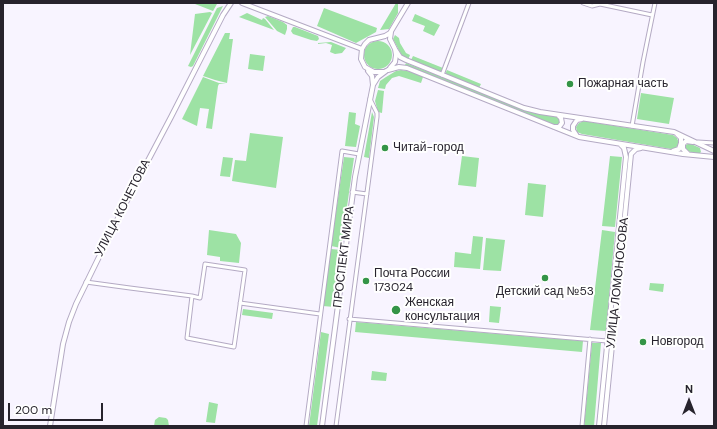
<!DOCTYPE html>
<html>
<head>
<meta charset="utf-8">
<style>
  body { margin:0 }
  #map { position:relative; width:717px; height:429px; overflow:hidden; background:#f8f4ff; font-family:"DM Sans",sans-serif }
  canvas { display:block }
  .frame { position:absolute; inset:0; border:4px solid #27232d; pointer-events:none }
  .north { position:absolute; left:669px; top:381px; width:40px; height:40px; -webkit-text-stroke:3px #fff; paint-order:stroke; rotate:0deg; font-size:11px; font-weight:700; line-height:16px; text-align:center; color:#27232d }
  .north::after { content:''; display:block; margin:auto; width:14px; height:18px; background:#27232d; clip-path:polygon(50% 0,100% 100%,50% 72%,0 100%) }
  .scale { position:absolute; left:8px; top:403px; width:95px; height:18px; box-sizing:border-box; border:2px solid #27232d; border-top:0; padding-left:5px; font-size:12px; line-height:14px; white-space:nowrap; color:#27232d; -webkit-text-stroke:3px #fff; paint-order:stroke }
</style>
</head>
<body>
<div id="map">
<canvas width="717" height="429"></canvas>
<div class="frame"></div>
<div class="north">N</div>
<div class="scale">200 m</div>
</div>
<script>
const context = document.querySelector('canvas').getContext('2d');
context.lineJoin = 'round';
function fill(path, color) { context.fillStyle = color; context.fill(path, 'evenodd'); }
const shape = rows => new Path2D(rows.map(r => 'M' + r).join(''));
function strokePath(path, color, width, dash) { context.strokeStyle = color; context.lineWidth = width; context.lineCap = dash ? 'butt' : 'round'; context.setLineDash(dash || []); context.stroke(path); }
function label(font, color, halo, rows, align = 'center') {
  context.font = font + ' "DM Sans",sans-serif'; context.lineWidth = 4; context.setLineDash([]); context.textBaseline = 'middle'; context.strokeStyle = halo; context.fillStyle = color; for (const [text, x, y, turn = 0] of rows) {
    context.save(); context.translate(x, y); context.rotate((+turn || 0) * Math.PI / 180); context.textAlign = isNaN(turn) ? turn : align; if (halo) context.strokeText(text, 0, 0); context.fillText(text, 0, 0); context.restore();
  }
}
fill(shape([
  [196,3,210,3,217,4,213,11,195,4],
  [396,3,398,3,398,13,389,29,380,30],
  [223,6,193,66,191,67,188,66,217,8],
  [324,8,377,28,376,32,356,43,317,26],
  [210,12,212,13,190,55,195,14],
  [247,13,262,20,263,18,265,19,274,30,239,17],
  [415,14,440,25,434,36,423,31,425,26,412,21],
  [268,16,283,22,287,25,287,29,285,35,277,31,265,17],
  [293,27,295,27,318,36,319,39,317,41,311,40,293,34,291,31],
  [225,33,230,33,229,39,233,39,227,83,215,80,203,76],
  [395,35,399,38,400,43,406,53,410,55,408,60,402,56,393,39],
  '364 55a14 14 0 1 1 28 0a14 14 0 1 1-28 0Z',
  [331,42,346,48,342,53,335,54,330,52,332,45,326,43,318,44,318,43],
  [250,54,265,56,263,71,248,69],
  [413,56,443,68,441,73,411,60],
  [406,63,529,111,557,117,559,119,560,122,558,125,554,125,405,65],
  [401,70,413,72,423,77,421,83,399,76,392,78,386,85,385,89,378,88,380,81,386,77,396,71],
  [447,70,481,84,479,88,445,74],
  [203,77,219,83,226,84,219,84,218,86,212,129,206,128,209,109,200,108,197,126,182,119],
  [378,90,384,91,382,113,378,112,375,101],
  [641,93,674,98,669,124,637,119],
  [349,112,356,113,355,124,360,126,356,147,345,146],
  [372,112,374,117,369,158,364,157],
  [584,121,673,135,677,138,679,143,676,148,671,149,582,134,577,132,576,127,579,123],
  [250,133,283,137,276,188,232,181,235,160,246,161],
  [689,143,700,148,701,152,699,154,687,151,685,148,685,146],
  [628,154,629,154,616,295,614,295],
  [462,156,479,158,476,187,458,185],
  [610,156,622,157,615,227,602,226],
  [223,157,233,158,230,177,220,176],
  [344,157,354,158,341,248,331,246],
  [528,183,546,185,543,217,525,215],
  [209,230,236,234,241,243,239,263,220,261,220,257,207,255],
  [602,230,615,232,606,331,590,330],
  [473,236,483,237,480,269,454,267,455,252,471,254],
  [486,238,505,240,501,271,483,270],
  [331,249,341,250,334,307,323,306],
  [650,283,664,284,663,292,649,290],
  [490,306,501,307,499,323,489,322],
  [243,309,273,313,272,319,242,315],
  [356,322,583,341,582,352,355,332],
  [321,332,329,334,317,426,309,426],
  [592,343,601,343,594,426,584,426],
  [372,371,387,373,386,381,371,380],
  [209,402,218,404,215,423,206,422],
  [159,417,166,418,168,420,169,426,154,426,155,420]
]), '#9de2a4');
const minor = shape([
  [583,3,592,6,600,4,652,15],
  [442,75,469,3],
  [632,126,643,62,655,3],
  [698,142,714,143],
  [352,192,367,194],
  [86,282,130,288,192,296,200,298,205,264,245,270,234,347,187,338,192,296],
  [240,303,320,314],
  [349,319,607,341],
  [306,426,342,151,359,154],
  [336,426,377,117,377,113,370,99],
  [582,426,590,339]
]);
const major = shape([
  [242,3,362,49],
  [395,49,400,57,406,60,524,108,540,112,674,132,714,151],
  [390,68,395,62,396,55,395,49,390,39,391,32],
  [388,70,399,67,407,68,579,137,683,154,714,157],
  [368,71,372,76,373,85],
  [384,72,374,72,365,67,361,59,362,49,365,44,369,40,385,36,390,33,408,3],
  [554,127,559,127,562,123,561,118,558,115],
  [577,136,573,130,573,126,577,120,582,119],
  [673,151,679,149,681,143,681,138,677,134],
  [688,154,683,149,683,144,686,141,693,142],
  [50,426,63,344,69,322,76,304,122,210,171,117,223,15,231,3],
  [322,426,355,177,373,85,378,77,386,71],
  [599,426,626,157,624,148,620,144],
  [604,426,631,154,636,149,641,148]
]);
strokePath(minor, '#b4aac4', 5);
strokePath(major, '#b4aac4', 6);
strokePath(minor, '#fff', 3);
strokePath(major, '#fff', 4);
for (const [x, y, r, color] of [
  [570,84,4,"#349447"],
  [385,148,4,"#349447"],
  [545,278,4,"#349447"],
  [366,281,4,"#349447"],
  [396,310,5,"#349447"],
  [643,342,4,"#349447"]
]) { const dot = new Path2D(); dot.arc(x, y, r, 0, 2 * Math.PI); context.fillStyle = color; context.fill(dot); strokePath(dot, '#fff', 1.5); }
label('12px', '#27232d', '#fff', [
  ["Пожарная часть",578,84],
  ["Читай-город",393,148],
  ["Почта России",374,274],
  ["173024",374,288],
  ["Детский сад №53",545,292,"center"],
  ["Женская",405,303],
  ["консультация",405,317],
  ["Новгород",651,342]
], 'left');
label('12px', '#27232d', '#fff', [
  ["УЛИЦА КОЧЕТОВА",123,208,-63],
  ["ПРОСПЕКТ МИРА",344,257,-83],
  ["УЛИЦА ЛОМОНОСОВА",618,283,-84]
]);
</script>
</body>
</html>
